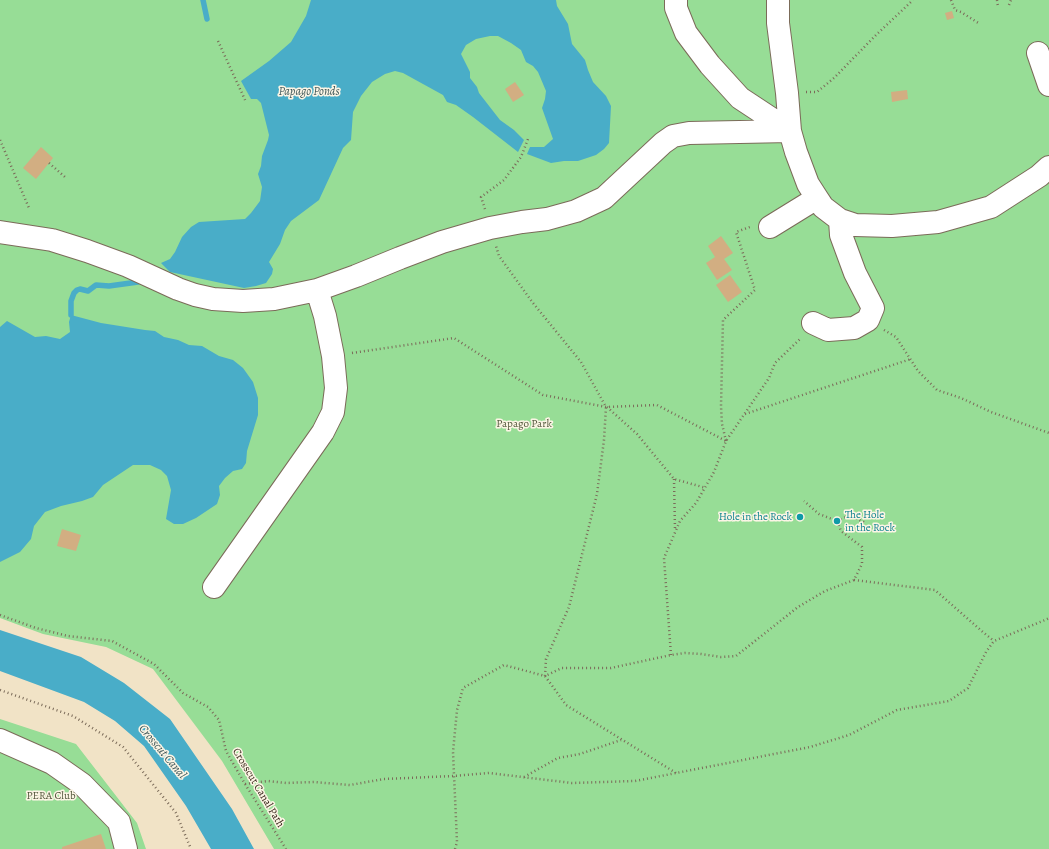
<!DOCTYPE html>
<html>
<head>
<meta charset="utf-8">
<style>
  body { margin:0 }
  canvas { display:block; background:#f1e3c6 }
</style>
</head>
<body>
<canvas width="1049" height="849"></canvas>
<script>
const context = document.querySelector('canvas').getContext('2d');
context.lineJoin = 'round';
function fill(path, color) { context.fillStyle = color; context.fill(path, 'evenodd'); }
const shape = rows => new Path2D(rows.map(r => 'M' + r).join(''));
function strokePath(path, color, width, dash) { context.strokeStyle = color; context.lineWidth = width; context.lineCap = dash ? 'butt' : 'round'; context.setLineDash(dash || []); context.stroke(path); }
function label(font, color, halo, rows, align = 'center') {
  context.font = font + ' Alegreya,serif'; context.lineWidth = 3; context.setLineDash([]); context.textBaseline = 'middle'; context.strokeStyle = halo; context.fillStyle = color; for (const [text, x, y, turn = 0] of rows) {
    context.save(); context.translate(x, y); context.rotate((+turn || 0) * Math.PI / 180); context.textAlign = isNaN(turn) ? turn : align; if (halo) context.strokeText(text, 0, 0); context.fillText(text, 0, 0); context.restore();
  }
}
fill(shape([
  [0,0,1049,0,1049,849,274,849,222,761,153,669,106,647,43,634,0,618],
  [0,719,76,744,137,823,146,849,0,849]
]), '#97dd96');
fill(shape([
  [311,0,556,0,557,6,568,24,572,44,585,60,588,70,593,82,606,96,611,106,609,143,604,149,596,155,578,161,564,161,551,163,527,154,530,147,544,147,553,139,542,108,545,99,546,91,538,72,533,66,526,62,521,50,511,43,498,36,490,36,476,39,466,45,461,54,470,72,470,78,477,87,479,93,500,120,514,130,524,140,518,152,473,117,456,105,447,102,443,95,403,73,395,71,385,74,372,82,361,96,353,112,351,140,343,148,319,200,291,221,285,230,280,244,269,262,273,269,272,274,266,283,256,286,244,288,170,272,161,263,170,259,175,252,182,237,191,227,199,222,245,219,251,213,260,201,262,187,258,174,261,166,262,156,268,140,269,135,261,103,257,99,251,99,241,81,269,61,291,42,306,16],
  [71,315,101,323,145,330,155,331,164,337,178,340,189,345,202,346,219,356,233,360,243,368,253,382,258,398,258,415,247,451,246,463,242,469,233,471,225,478,219,486,220,495,217,504,196,518,183,524,174,524,166,519,171,490,167,476,161,470,150,465,133,465,103,485,93,497,82,501,61,506,45,512,34,526,31,539,20,552,0,562,0,327,7,321,35,337,46,336,60,339,70,332,69,322],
  [0,630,81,657,124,683,170,719,232,809,254,849,211,849,186,806,144,746,115,721,84,702,0,671]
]), '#49adc8');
strokePath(shape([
  [203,0,207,19],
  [71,315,71,301,74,293,77,290,80,289,88,291,96,285,109,286,138,282]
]), '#49adc8', 5.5);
fill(shape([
  [952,11,954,18,947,20,945,13],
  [515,82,524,95,513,102,505,89],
  [907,90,908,99,892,102,891,92],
  [41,147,53,158,36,179,23,168],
  [721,236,733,253,724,259,732,270,717,280,706,263,715,257,708,246],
  [730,275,742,292,728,302,716,285],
  [62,529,81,535,76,551,57,546],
  [101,834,106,849,62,849,62,847]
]), '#d2ae82');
const minor = shape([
  [676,0,676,8,686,33,710,65,740,98,790,131],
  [778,0,778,23,787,93,790,131,796,152,808,184,817,198,823,207,840,220,855,225,892,226,938,222,991,207,1039,176,1049,167],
  [1038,53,1049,85],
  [770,227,817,198],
  [0,232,52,240,87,251,128,266,178,289,195,295,213,299,243,301,274,299,317,290,356,276,400,258,442,242,490,228,522,222,547,219,576,211,604,198,663,143,673,136,689,133,790,131],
  [813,323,828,330,854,328,868,320,873,308,855,273,841,235,840,220],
  [214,587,323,432,333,412,336,388,333,356,325,316,317,290],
  [0,740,52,763,82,784,119,822,126,849]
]);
strokePath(minor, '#7b6b59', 24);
strokePath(shape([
  [951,0,955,10,961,12,980,24],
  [997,0,998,7],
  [1009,5,1011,0],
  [218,41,246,102],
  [806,92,817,92,834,78,877,34,913,0],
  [0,140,29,208],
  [49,163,65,177],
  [485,209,481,197,504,180,521,157,528,139],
  [884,330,896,337,918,371,937,390,961,398,991,412,1049,433],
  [352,353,454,338,543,395,606,407,657,405,726,441],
  [607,407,637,434,674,479,706,488],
  [745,414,911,359],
  [726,441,722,424,721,406,723,320,755,290,736,232,750,227],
  [674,479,675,530],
  [837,521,846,517,853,517,866,523],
  [854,580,935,590,984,633,994,641],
  [0,615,36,628,68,636,112,641,154,664,183,693,208,707,219,720,226,751,245,784,286,849],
  [671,655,664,558,680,521,696,503,714,472,726,441,769,378,775,363,801,338],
  [0,690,73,716,123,747,176,813,191,849],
  [676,773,566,705,545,676,562,668,611,668,671,655,685,653,701,654,721,657,736,656,798,607,825,591,854,580,862,564,862,547,841,531,837,521,819,514,804,501],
  [524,777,558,758,580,754,621,740],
  [245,784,268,781,286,783,314,782,350,785,384,779,453,776,489,773,572,783,635,781,810,747,849,735,897,710,949,701,968,688,986,652,994,641,1045,620,1049,618],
  [455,849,457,842,453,752,457,710,463,688,504,665,545,676,546,659,569,607,597,494,604,440,606,407,581,362,533,303,499,256,496,246]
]), '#7b6b59', 2.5, [1, 3]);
strokePath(minor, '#fff', 22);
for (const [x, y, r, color] of [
  [800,517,4,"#0f9aa8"],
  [837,521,4,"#0f9aa8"]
]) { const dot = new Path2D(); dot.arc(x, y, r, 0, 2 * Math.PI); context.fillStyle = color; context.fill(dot); strokePath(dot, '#fcf5e5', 1.5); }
label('11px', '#52573c', '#fcf5e5', [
  ["Papago Park",524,424],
  ["PERA Club",51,796]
]);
label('11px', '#0d838f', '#fcf5e5', [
  ["The Hole",845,515],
  ["in the Rock",845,528],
  ["Hole in the Rock",792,517,"right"]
], 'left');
label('11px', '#3b2a1e', '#fcf5e5', [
  ["Crosscut Canal Path",258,788,59]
]);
label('italic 12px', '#40585a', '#fcf5e5', [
  ["Papago Ponds",309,92],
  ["Crosscut Canal",162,752,50]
]);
</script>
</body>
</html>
